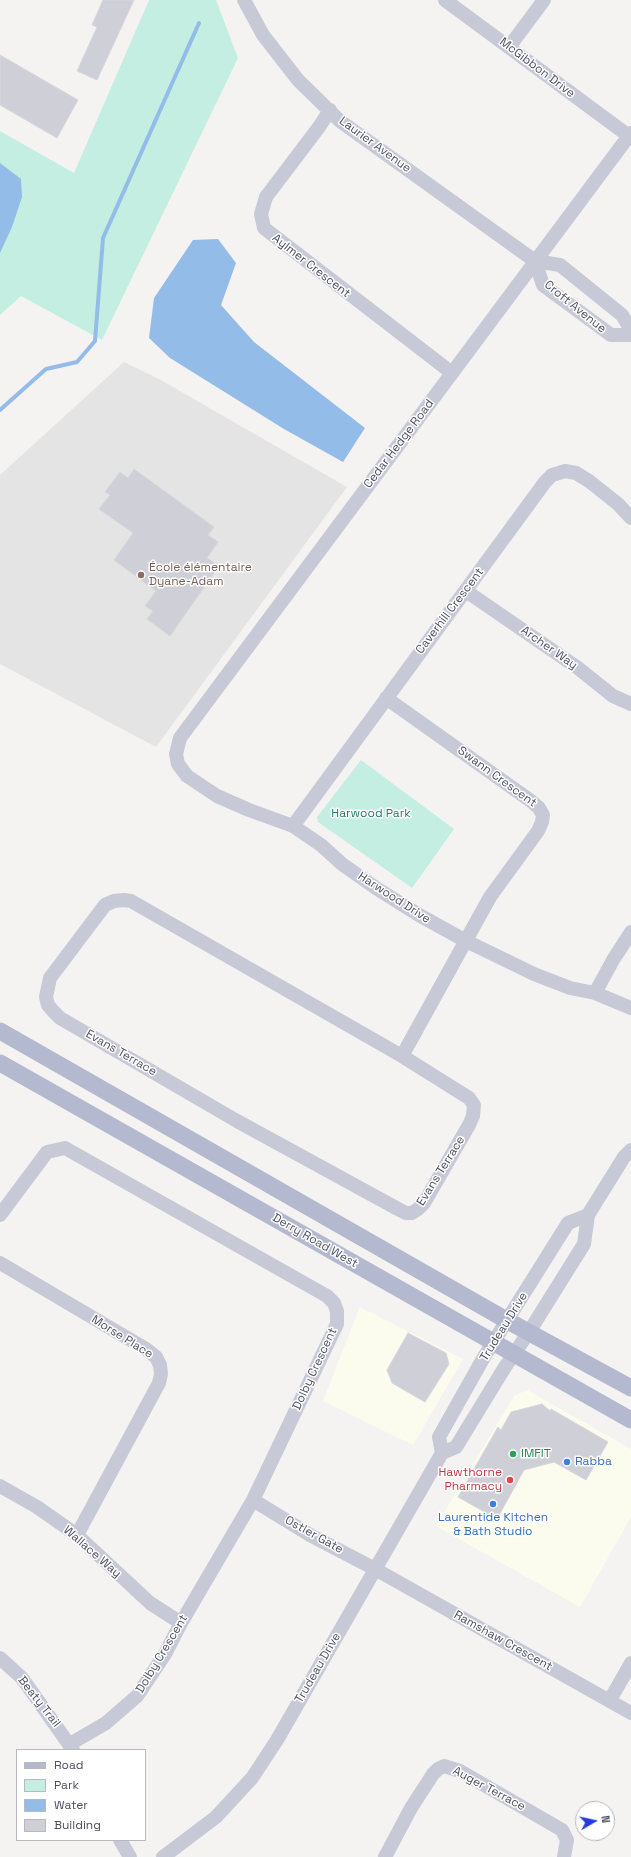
<!DOCTYPE html>
<html>
<head>
<meta charset="utf-8">
<style>
  body { margin:0 }
  #map { position:relative; width:631px; height:1857px; overflow:hidden; background:#f4f3f2; font-family:"Space Grotesk",sans-serif }
  canvas { display:block }
  .legend { position:absolute; left:16px; top:1749px; width:130px; height:92px; box-sizing:border-box; background:#fff; border:1px solid #b7b9bf; margin:0; padding:5px 7px; list-style:none; font-size:12px; color:#4b4f5f }
  .legend li { display:flex; align-items:center; gap:8px; height:20px }
  .legend b { width:20px; border:1px solid #b7b9bf }
  .north { position:absolute; left:575px; top:1801px; width:40px; height:40px; box-sizing:border-box; background:#fff; border:1px solid #b7b9bf; border-radius:50%; rotate:81deg; font-size:11px; font-weight:700; line-height:16px; text-align:center; color:#4b4f5f }
  .north::after { content:''; display:block; margin:auto; width:14px; height:18px; background:#243bdc; clip-path:polygon(50% 0,100% 100%,50% 72%,0 100%) }
</style>
</head>
<body>
<div id="map">
<canvas width="631" height="1857"></canvas>
<ul class="legend">
<li><b style="height:5px;background:#b4b9cf"></b>Road</li>
<li><b style="height:11px;background:#c4eee1"></b>Park</li>
<li><b style="height:11px;background:#94bce8"></b>Water</li>
<li><b style="height:11px;background:#cfd0d7"></b>Building</li>
</ul>
<div class="north">N</div>
</div>
<script>
const context = document.querySelector('canvas').getContext('2d');
context.lineJoin = 'round';
function fill(path, color) { context.fillStyle = color; context.fill(path, 'evenodd'); }
const shape = rows => new Path2D(rows.map(r => 'M' + r).join(''));
function strokePath(path, color, width, dash) { context.strokeStyle = color; context.lineWidth = width; context.lineCap = dash ? 'butt' : 'round'; context.setLineDash(dash || []); context.stroke(path); }
function label(font, color, halo, rows, align = 'center') {
  context.font = font + ' "Space Grotesk",sans-serif'; context.lineWidth = 3; context.setLineDash([]); context.textBaseline = 'middle'; context.strokeStyle = halo; context.fillStyle = color; for (const [text, x, y, turn = 0] of rows) {
    context.save(); context.translate(x, y); context.rotate((+turn || 0) * Math.PI / 180); context.textAlign = isNaN(turn) ? turn : align; if (halo) context.strokeText(text, 0, 0); context.fillText(text, 0, 0); context.restore();
  }
}
fill(shape([
  [360,1307,463,1359,413,1445,323,1401],
  [527,1390,631,1449,631,1517,580,1607,436,1526,514,1396]
]), '#fcfcee');
fill(shape([
  [124,362,159,379,347,487,156,747,0,664,0,475]
]), '#e5e4e4');
fill(shape([
  [149,0,216,0,238,58,102,340,21,296,0,315,0,131,74,173],
  [361,760,454,829,412,888,318,822,317,817]
]), '#c4eee1');
fill(shape([
  [0,163,21,179,22,197,12,227,0,253],
  [218,239,236,263,221,305,254,342,365,428,343,462,284,429,170,358,149,338,154,298,193,240]
]), '#94bce8');
strokePath(shape([
  [0,410,46,369,77,362,95,341,103,238,199,23]
]), '#94bce8', 4);
const building = shape([
  [103,0,134,0,97,80,77,71,97,27,92,25,103,0],
  [0,55,78,100,57,138,0,105,0,55],
  [134,469,214,527,208,535,218,542,207,558,219,566,170,636,147,619,153,611,145,606,156,591,114,560,133,533,99,509,110,495,105,492,120,472,128,478,134,469],
  [408,1333,446,1353,449,1364,425,1402,392,1383,387,1370,408,1333],
  [542,1404,550,1411,551,1409,608,1442,586,1480,554,1462,524,1470,497,1519,458,1497,498,1427,501,1430,511,1412,542,1404]
]);
fill(building, '#cfd0d7');
strokePath(building, '#d7d6dd', 1);
strokePath(shape([
  [244,0,263,35,298,80,340,121,535,261,560,265,622,315,631,330],
  [445,0,629,136],
  [509,47,544,0],
  [330,110,319,127,266,197,261,214,264,228,452,373],
  [631,133,180,738,176,754,178,764,187,776,217,796,249,810,293,826,321,845,342,864,376,888,419,915,466,941,534,974,570,988,595,993,631,1008],
  [535,261,543,285,611,335,631,335],
  [466,591,578,668,613,696,631,704],
  [386,698,531,801,539,808,543,815,542,822,538,831,490,897,402,1056],
  [293,826,545,482,552,475,559,473,565,471,576,473,589,481,618,504,631,518],
  [124,900,131,901,402,1056,469,1098,474,1105,473,1116,469,1125,424,1203,418,1209,412,1213,406,1213,398,1209,237,1121,60,1018,53,1011,48,1005,46,997,50,978,105,905,114,901,124,900],
  [595,993,613,960,631,932],
  [0,1215,47,1152,65,1148,327,1296,334,1303,337,1311,337,1324,253,1500,181,1623,165,1654,137,1696,106,1723,70,1744],
  [0,1263,146,1349,156,1357,160,1365,161,1374,159,1383,77,1535],
  [442,1453,456,1447,505,1367,529,1332,584,1244,588,1215,624,1157,631,1150],
  [0,1486,37,1507,77,1535,150,1603,181,1623],
  [253,1500,310,1535,375,1569,631,1713],
  [0,1658,22,1678,73,1750],
  [610,1700,631,1663],
  [120,1840,130,1857],
  [163,1857,216,1817,252,1778,277,1740,442,1453,439,1437,484,1357,568,1223,588,1215],
  [385,1857,411,1808,433,1774,438,1769,444,1766,460,1771,562,1830,567,1840,564,1857]
]), '#c7cad6', 14);
strokePath(shape([
  [0,1031,508,1321,631,1388],
  [0,1063,631,1420]
]), '#b4b9cf', 17);
for (const [x, y, r, color] of [
  [141,575,4,"#8d6e63"],
  [513,1454,4,"#2e9e5b"],
  [567,1462,4,"#3f7fe0"],
  [510,1480,4,"#e0444e"],
  [493,1504,4,"#3f7fe0"]
]) { const dot = new Path2D(); dot.arc(x, y, r, 0, 2 * Math.PI); context.fillStyle = color; context.fill(dot); strokePath(dot, '#fff', 1.5); }
label('12px', '#4b4f5f', '#fff', [
  ["McGibbon Drive",537,68,37],
  ["Laurier Avenue",375,145,36],
  ["Aylmer Crescent",311,266,38],
  ["Croft Avenue",575,307,39],
  ["Cedar Hedge Road",399,444,-53],
  ["Caverhill Crescent",450,611,-53],
  ["Archer Way",549,648,35],
  ["Swann Crescent",497,777,36],
  ["Harwood Drive",394,898,33],
  ["Evans Terrace",121,1053,30],
  ["Evans Terrace",441,1171,-58],
  ["Derry Road West",315,1241,30],
  ["Trudeau Drive",504,1327,-58],
  ["Morse Place",122,1337,32],
  ["Dolby Crescent",315,1369,-65],
  ["Ostler Gate",314,1535,29],
  ["Wallace Way",92,1552,41],
  ["Ramshaw Crescent",503,1641,29],
  ["Dolby Crescent",162,1654,-59],
  ["Trudeau Drive",318,1668,-60],
  ["Beaty Trail",39,1702,52],
  ["Auger Terrace",489,1789,28]
]);
label('12px', '#785e54', '#fff', [
  ["École élémentaire",149,568],
  ["Dyane-Adam",149,582]
], 'left');
label('12px', '#1d7e6c', '#fff', [
  ["Harwood Park",371,814]
]);
label('12px', '#27864d', '#fff', [
  ["IMFIT",521,1454]
], 'left');
label('12px', '#366cbe', '#fff', [
  ["Rabba",575,1462],
  ["Laurentide Kitchen",493,1518,"center"],
  ["& Bath Studio",493,1532,"center"]
], 'left');
label('12px', '#be3a42', '#fff', [
  ["Hawthorne",502,1473],
  ["Pharmacy",502,1487]
], 'right');
</script>
</body>
</html>
